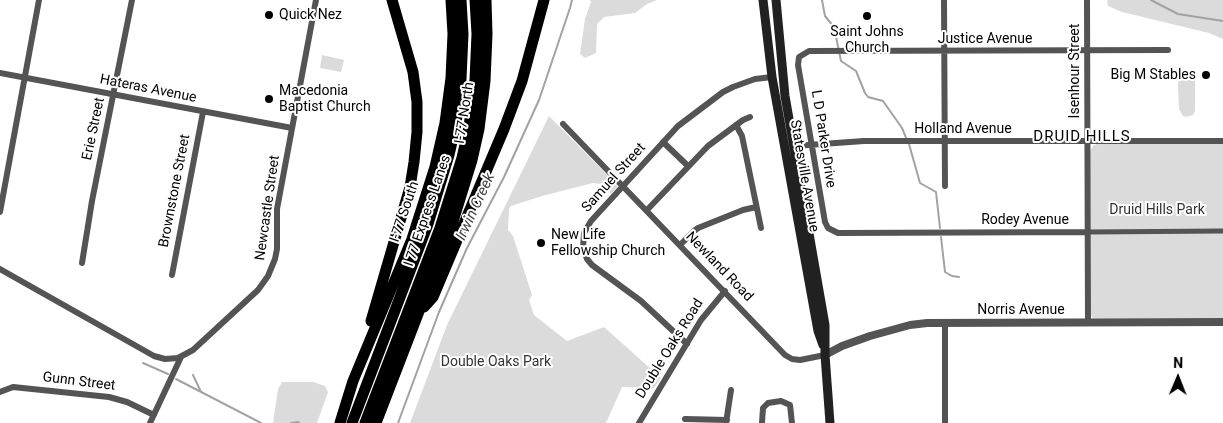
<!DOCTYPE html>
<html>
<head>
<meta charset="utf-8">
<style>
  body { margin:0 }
  #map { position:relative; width:1223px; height:423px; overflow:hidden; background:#fff; font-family:Roboto,sans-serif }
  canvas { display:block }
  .north { position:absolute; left:1153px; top:353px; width:50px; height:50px; -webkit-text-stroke:4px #fff; paint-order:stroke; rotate:1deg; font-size:14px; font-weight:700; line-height:20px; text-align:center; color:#000 }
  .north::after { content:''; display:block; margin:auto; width:18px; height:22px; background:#000; clip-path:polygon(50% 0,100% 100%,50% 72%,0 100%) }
</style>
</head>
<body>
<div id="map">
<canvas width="1223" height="423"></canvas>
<div class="north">N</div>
</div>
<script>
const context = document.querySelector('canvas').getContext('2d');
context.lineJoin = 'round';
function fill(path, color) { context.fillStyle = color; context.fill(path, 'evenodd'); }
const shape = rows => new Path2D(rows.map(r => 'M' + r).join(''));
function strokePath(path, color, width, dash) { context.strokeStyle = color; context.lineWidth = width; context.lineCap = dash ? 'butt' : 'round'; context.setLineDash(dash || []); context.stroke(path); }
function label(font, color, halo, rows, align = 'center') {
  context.font = font + ' Roboto,sans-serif'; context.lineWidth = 4; context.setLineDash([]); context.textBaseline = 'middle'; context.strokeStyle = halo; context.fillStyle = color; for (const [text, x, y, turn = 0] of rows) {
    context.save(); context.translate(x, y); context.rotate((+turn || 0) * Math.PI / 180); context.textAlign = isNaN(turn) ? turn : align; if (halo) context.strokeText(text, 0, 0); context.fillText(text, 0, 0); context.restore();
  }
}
fill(shape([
  [590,0,657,0,647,4,635,13,604,17,597,24,596,53,585,58,580,54,585,19,591,2],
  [1107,0,1223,0,1223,39,1209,33,1122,12,1108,6],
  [322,55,344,60,341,72,320,68],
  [1184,73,1193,75,1195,79,1195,111,1193,115,1186,117,1183,116,1179,109,1178,85,1179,76],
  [549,116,618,186,611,194,601,184,593,183,542,196,511,206,509,209,508,230,513,236,532,295,529,300,534,315,567,341,604,327,661,378,654,388,622,387,606,423,410,423,447,325],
  [1097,144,1223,144,1223,318,1093,318,1091,315,1090,151,1093,146],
  [282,382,313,382,325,386,328,392,317,423,273,423,278,389]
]), '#dbdbdb');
strokePath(shape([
  [822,0,825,16,834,27,841,61,856,71,865,93,868,97,883,101,902,128,907,140],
  [1151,0,1178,14,1223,21],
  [909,144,920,183,936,192,940,228],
  [941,237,945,272,952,276,959,277],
  [143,363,168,374],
  [193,375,201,392],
  [176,379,261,423],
  [291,423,298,422,299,423],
  [398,423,439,312,467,248,504,177,539,100,570,8,572,0]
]), '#a2a2a2', 2);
strokePath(shape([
  [1088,232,1223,231]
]), '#545454', 5);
strokePath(shape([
  [944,0,945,186],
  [1087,0,1088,323],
  [0,73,292,128],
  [563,124,785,355,792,359,800,360,825,355],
  [736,125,742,136,761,228],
  [663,142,688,166],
  [794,146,864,141,1223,141],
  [647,210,708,146,743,120,750,117],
  [0,212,39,0],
  [1088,232,838,233,828,228,825,222,815,164,798,65,799,57,809,51,1168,50],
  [680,245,694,231,698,228,743,210,756,207],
  [82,263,92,201,132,0],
  [0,269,154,356,165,359,178,358,193,350,258,290,268,276,275,259,277,249,277,209,316,0],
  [172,275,203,112],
  [687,344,641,301,592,265,587,259,583,248,584,233,591,221,678,126,723,92,733,87,755,79,772,77],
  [0,392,13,387,109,397,127,402,154,415],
  [685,419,727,420],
  [150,423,181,357],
  [639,423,701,320,725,291],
  [726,423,731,390],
  [762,423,763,408,768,403,781,401,790,405,792,423],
  [945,423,945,323]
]), '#545454', 6);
strokePath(shape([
  [825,355,842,346,870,336,910,325,927,323,1223,322]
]), '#545454', 8);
strokePath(shape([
  [763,0,772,77,818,331,823,345],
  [776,0,785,96,825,325,825,355,830,423]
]), '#212121', 9);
strokePath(shape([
  [424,307,433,297,504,129,522,81,544,0],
  [371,321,410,187,414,162,417,132,417,102,413,72,392,0],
  [340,423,353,381,412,239,435,167,445,123,451,78,453,34,451,0],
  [352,423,428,224,449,155,456,124,461,79,463,34,461,0],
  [365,423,440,228,462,158,469,127,475,80,477,34,475,0],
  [376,423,450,231,472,160,479,129,485,81,487,34,486,0]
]), '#000', 11);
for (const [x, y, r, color] of [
  [269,15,5,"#000"],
  [867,16,5,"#000"],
  [1206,75,5,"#000"],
  [269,99,5,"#000"],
  [541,243,5,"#000"]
]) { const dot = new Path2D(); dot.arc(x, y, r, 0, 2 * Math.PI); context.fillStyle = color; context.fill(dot); strokePath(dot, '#fff', 2); }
label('14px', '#000', '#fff', [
  ["Quick Nez",279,15],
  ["Saint Johns",867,32,"center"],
  ["Church",867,48,"center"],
  ["Big M Stables",1196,75,"right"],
  ["Macedonia",279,91],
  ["Baptist Church",279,107],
  ["New Life",551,235],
  ["Fellowship Church",551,251]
], 'left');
label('14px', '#000', '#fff', [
  ["Justice Avenue",985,39],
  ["Isenhour Street",1075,71,-90],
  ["Hateras Avenue",148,89,11],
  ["I-77 North",465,113,-81],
  ["Erie Street",94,129,-78],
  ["Holland Avenue",963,129],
  ["L D Parker Drive",823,139,81],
  ["Statesville Avenue",804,176,80],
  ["Samuel Street",614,178,-48],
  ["Brownstone Street",175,191,-79],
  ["Newcastle Street",268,208,-82],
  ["I 77 Express Lanes",428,211,-71],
  ["I-77 South",405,212,-71],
  ["Rodey Avenue",1025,220],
  ["Newland Road",719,267,46],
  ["Norris Avenue",1021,310],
  ["Double Oaks Road",670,349,-58],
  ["Gunn Street",79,382,7]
]);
label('14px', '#323232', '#fff', [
  ["Druid Hills Park",1157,210],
  ["Double Oaks Park",496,362]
]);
context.letterSpacing = '1px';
label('15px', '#000', '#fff', [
  ["DRUID HILLS",1082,137]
]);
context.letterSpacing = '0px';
label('italic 15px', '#434343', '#fff', [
  ["Irwin Creek",476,207,-65]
]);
</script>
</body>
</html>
